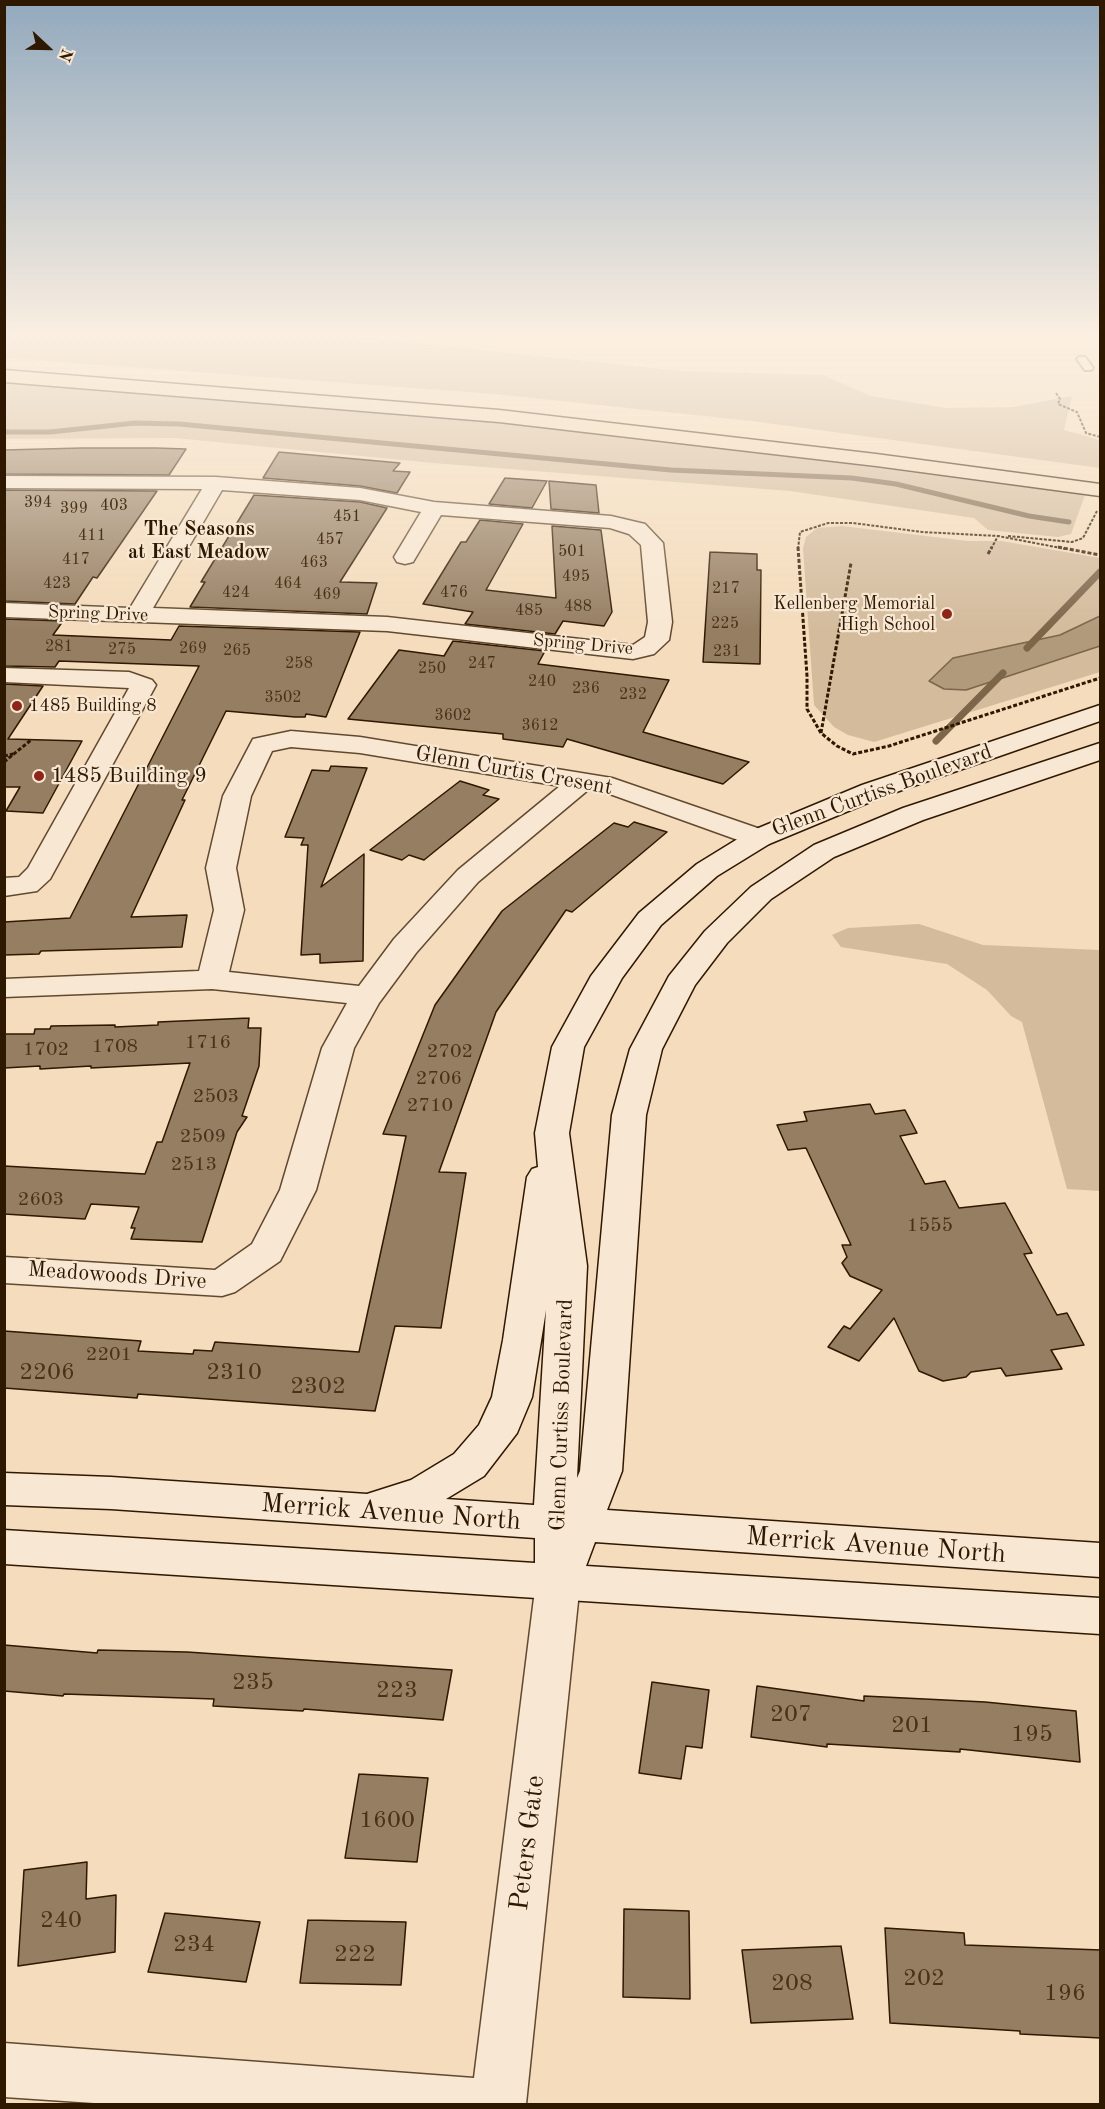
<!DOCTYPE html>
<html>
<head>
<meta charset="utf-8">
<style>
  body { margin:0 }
  #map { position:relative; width:1105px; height:2109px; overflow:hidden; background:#f4dcbc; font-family:"Old Standard TT",serif }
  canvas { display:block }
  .frame { position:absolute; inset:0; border:6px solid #2f1800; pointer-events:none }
  .north { position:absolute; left:18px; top:18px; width:60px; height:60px; -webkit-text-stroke:4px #f8e8d3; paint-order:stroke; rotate:112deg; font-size:16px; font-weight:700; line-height:24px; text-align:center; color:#2f1800 }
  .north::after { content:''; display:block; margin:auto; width:21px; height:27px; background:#2f1800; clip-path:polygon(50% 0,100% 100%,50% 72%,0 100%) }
</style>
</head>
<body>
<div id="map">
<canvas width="1105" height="2109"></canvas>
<div class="frame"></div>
<div class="north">N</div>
</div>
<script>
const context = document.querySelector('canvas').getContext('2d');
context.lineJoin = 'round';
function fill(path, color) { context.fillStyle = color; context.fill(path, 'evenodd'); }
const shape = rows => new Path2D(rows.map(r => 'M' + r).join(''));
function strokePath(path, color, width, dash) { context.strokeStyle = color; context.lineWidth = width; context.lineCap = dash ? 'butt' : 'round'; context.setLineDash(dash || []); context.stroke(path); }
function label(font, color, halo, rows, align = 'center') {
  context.font = font + ' "Old Standard TT",serif'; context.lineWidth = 4.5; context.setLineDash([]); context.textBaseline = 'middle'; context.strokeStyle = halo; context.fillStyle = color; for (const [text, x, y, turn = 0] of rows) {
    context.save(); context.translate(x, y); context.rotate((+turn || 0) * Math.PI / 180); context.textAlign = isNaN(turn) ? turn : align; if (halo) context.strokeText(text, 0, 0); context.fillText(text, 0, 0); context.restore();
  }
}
fill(shape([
  [5,335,340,335,682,371,823,375,871,396,946,408,1014,407,1072,396,1064,430,1100,440,1100,468,752,421,494,394,5,358],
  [4,381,233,397,490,422,693,444,1085,495,1071,534,1058,537,988,530,974,518,790,491,433,463,175,438,5,439],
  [842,526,968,541,1002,541,1100,558,1100,672,874,742,848,735,834,727,814,705,803,548,806,537,817,528],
  [919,924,983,945,1100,950,1100,1191,1067,1189,1022,1022,1011,1016,987,990,947,964,841,947,832,935,848,928]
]), '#d3bb9c');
const water = shape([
  [1100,616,1100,646,966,690,944,689,929,681,953,658,1060,635,1100,616]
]);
fill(water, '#b1997c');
strokePath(water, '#7d654a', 1.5);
strokePath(shape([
  [4,432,50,432,135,423,179,424,671,470,852,478,896,484,1029,516,1069,522]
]), '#7d654a', 5);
strokePath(shape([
  [1027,648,1100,572],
  [936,741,1003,673]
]), '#7d654a', 7);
const building = shape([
  [82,448,156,448,186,449,169,475,4,474,4,450,82,448],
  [279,452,400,463,393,471,410,472,397,493,360,486,263,478,279,452],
  [505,478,547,481,532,508,489,504,505,478],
  [549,481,596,485,599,513,551,509,549,481],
  [4,490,157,491,97,578,93,577,75,604,4,601,4,490],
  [254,495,360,502,387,508,340,582,377,583,367,614,190,607,205,582,201,582,254,495],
  [480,520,523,524,486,590,556,598,552,526,601,530,612,612,604,626,563,621,555,634,465,624,473,612,423,604,461,542,466,542,480,520],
  [710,552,757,554,757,570,761,570,760,664,703,662,710,552],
  [4,619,63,621,53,635,171,640,179,626,360,632,326,717,306,714,305,717,295,717,226,711,182,800,185,800,131,917,187,915,182,947,41,951,39,954,4,955,4,922,70,918,199,666,59,661,55,667,4,666,4,619],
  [453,641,545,651,538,664,669,680,643,732,749,762,723,784,567,739,563,747,503,739,503,734,348,719,399,650,444,656,453,641],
  [4,684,43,686,8,739,82,741,43,813,6,811,20,787,4,787,4,684],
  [331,766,367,768,321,887,364,854,363,961,320,963,320,954,301,955,308,845,301,845,304,838,285,837,312,770,329,771,331,766],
  [460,781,489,790,483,795,499,799,424,860,409,855,402,860,370,850,460,781],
  [634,822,667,832,572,912,566,910,496,1012,439,1172,466,1173,441,1328,395,1326,375,1411,138,1394,137,1398,4,1388,4,1331,141,1341,138,1351,193,1354,194,1350,212,1351,215,1342,359,1352,406,1136,383,1134,435,1005,502,911,614,823,628,827,634,822],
  [249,1018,248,1028,261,1028,259,1066,242,1116,247,1117,237,1132,202,1242,131,1239,135,1228,131,1228,139,1207,91,1204,85,1219,4,1214,4,1166,145,1174,157,1142,162,1142,190,1063,91,1068,91,1066,40,1069,40,1066,4,1068,4,1034,34,1034,35,1029,50,1029,51,1026,115,1025,115,1027,158,1025,158,1022,249,1018],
  [870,1104,875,1114,905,1110,917,1133,900,1136,925,1184,945,1181,959,1208,1005,1203,1032,1253,1024,1254,1057,1315,1067,1313,1084,1345,1051,1350,1062,1369,1006,1376,1001,1368,971,1372,966,1377,943,1381,919,1371,894,1318,859,1361,828,1347,844,1326,850,1329,882,1290,850,1276,842,1263,847,1257,842,1245,851,1245,806,1148,788,1150,777,1125,807,1121,804,1112,870,1104],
  [4,1645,97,1653,98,1650,187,1652,452,1670,443,1720,304,1709,303,1711,213,1706,214,1699,64,1694,63,1696,4,1691,4,1645],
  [652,1682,709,1690,702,1748,686,1746,681,1779,639,1773,652,1682],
  [757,1686,864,1701,864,1696,985,1702,1076,1711,1080,1762,960,1749,960,1752,827,1744,827,1747,751,1737,757,1686],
  [359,1774,428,1778,417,1862,345,1858,359,1774],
  [87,1862,86,1899,116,1895,115,1952,18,1966,24,1870,87,1862],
  [624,1909,689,1911,690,1999,623,1997,624,1909],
  [165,1913,260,1922,246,1982,148,1972,165,1913],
  [308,1920,406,1922,401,1985,300,1983,308,1920],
  [885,1928,964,1933,965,1945,1101,1950,1101,2038,1020,2034,1020,2031,890,2023,885,1928],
  [841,1946,853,2019,751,2023,742,1950,841,1946]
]);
fill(building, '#957e62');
strokePath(building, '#2f1800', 1.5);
const service = shape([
  [1079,357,1085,357,1093,368,1091,370,1085,370,1077,359,1079,357]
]);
const minor = shape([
  [4,476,216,477,360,488,434,502,611,516,645,524,663,543,672,622,669,640,654,654,633,659,387,631,4,617,4,603,130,608,202,489,4,488,4,476],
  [222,490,360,500,421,512,394,557,397,562,405,564,413,562,441,515,610,528,629,534,641,545,648,622,645,637,633,645,387,617,153,608,222,490],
  [4,668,129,672,152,680,156,685,50,879,37,891,4,896,4,878,19,877,28,868,129,688,4,682,4,668],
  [291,731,360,737,612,778,769,832,773,838,769,844,759,847,749,844,607,793,588,790,478,882,416,953,379,1003,354,1048,316,1190,280,1261,235,1292,222,1296,4,1283,4,1257,215,1270,252,1244,280,1190,322,1048,347,1003,212,989,4,997,4,979,199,971,214,910,206,868,223,796,253,739,291,731],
  [291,747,360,753,560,786,458,870,394,939,359,986,229,972,244,910,236,868,251,796,272,751,291,747],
  [558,1565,574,1570,580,1582,526,2104,109,2104,4,2097,4,2043,474,2078,536,1582,542,1570,558,1565]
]);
const secondary = shape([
  [1100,705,1100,721,882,797,769,844,717,876,661,925,622,978,584,1047,569,1133,587,1266,577,1478,580,1471,612,1115,630,1049,669,976,705,931,751,887,814,845,903,808,1100,743,1100,760,923,820,834,857,771,899,727,943,695,985,662,1049,646,1115,622,1471,607,1510,1100,1543,1100,1577,595,1542,586,1566,1100,1598,1100,1634,4,1564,4,1530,535,1563,535,1538,111,1509,4,1505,4,1473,111,1477,367,1494,411,1480,454,1454,479,1425,492,1397,503,1340,527,1177,532,1169,538,1167,535,1133,552,1047,591,976,639,913,697,864,749,832,862,785,1100,705],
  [546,1310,534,1505,446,1499,484,1476,517,1433,532,1397,546,1310]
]);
const motorway = shape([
  [4,370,499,410,876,454,1100,484,1100,496,876,466,499,422,4,382,4,370]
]);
strokePath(service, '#60492f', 4);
strokePath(minor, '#60492f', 3);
strokePath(secondary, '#2f1800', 3);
strokePath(motorway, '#2f1800', 3);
strokePath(shape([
  [1056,393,1060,399,1058,404,1077,412,1086,433,1100,437],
  [1008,536,1072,542,1083,538,1097,511],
  [798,549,800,532,828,523,853,523,922,532,998,536,1066,549],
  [991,549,998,536,1001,536]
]), '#2f1800', 2, [3, 1.5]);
strokePath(shape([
  [798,547,807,676,807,709,821,733,837,746,853,754,889,746,1100,678],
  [1058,547,1100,555],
  [988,554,992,547],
  [821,733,851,563],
  [4,756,13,754],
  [4,762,31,740]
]), '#2f1800', 3, [4, 2]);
fill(service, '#f8e8d3');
fill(minor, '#f8e8d3');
fill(secondary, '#f8e8d3');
fill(motorway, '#f4dcbc');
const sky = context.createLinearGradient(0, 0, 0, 631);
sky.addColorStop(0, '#92a9bd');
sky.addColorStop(0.53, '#faefe1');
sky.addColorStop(1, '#faefe100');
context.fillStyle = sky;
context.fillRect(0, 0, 1105, 631);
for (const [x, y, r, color] of [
  [947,614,6,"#8f2418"],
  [17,706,6,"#8f2418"],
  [39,776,6,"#8f2418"]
]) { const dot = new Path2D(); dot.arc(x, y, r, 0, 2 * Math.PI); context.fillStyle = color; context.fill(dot); strokePath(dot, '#f8e8d3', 2); }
label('16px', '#483218', null, [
  ["394",38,503],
  ["403",114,506],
  ["399",74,509],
  ["451",347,517],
  ["411",92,536],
  ["457",330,540],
  ["501",572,552],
  ["417",76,560],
  ["463",314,563],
  ["495",576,577],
  ["423",57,584],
  ["464",288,584],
  ["217",726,589],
  ["424",236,593],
  ["476",454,593],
  ["469",327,595],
  ["488",578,607],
  ["485",529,611],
  ["225",725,624],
  ["281",59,647],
  ["269",193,649],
  ["275",122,650],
  ["265",237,651],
  ["231",727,652],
  ["258",299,664],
  ["247",482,664],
  ["250",432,669],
  ["240",542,682],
  ["236",586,689],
  ["232",633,695],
  ["3502",283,698],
  ["3602",453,716],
  ["3612",540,726]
]);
label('18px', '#2f1800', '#f8e8d3', [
  ["Kellenberg Memorial",935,604],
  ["High School",935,625],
  ["1485 Building 8",29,706,"left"]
], 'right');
label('18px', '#2f1800', '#f8e8d3', [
  ["Spring Drive",98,614,2],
  ["Spring Drive",583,645,5]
]);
label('bold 20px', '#2f1800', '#f8e8d3', [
  ["The Seasons",199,530],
  ["at East Meadow",199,553]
]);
label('20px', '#483218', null, [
  ["1716",208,1043],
  ["1708",115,1047],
  ["1702",46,1050],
  ["2702",450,1052],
  ["2706",439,1079],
  ["2503",216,1097],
  ["2710",430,1106],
  ["2509",203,1137],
  ["2513",194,1165],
  ["2603",41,1200],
  ["1555",930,1226],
  ["2201",109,1355]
]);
label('22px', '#2f1800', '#f8e8d3', [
  ["Glenn Curtis Cresent",514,771,10],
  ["Glenn Curtiss Boulevard",882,791,-20],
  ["Meadowoods Drive",117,1276,4],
  ["Glenn Curtiss Boulevard",562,1415,-88]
]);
label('22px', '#2f1800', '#f8e8d3', [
  ["1485 Building 9",51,776]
], 'left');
label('24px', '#483218', null, [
  ["2206",47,1373],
  ["2310",234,1373],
  ["2302",318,1387],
  ["235",253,1683],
  ["223",397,1691],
  ["207",791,1715],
  ["201",912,1726],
  ["195",1032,1735],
  ["1600",387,1821],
  ["240",61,1921],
  ["234",194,1945],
  ["222",355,1955],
  ["202",924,1979],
  ["208",792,1984],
  ["196",1065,1994]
]);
label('27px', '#2f1800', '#f8e8d3', [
  ["Merrick Avenue North",391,1513,4],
  ["Merrick Avenue North",876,1546,4],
  ["Peters Gate",528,1843,-83]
]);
</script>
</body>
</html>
